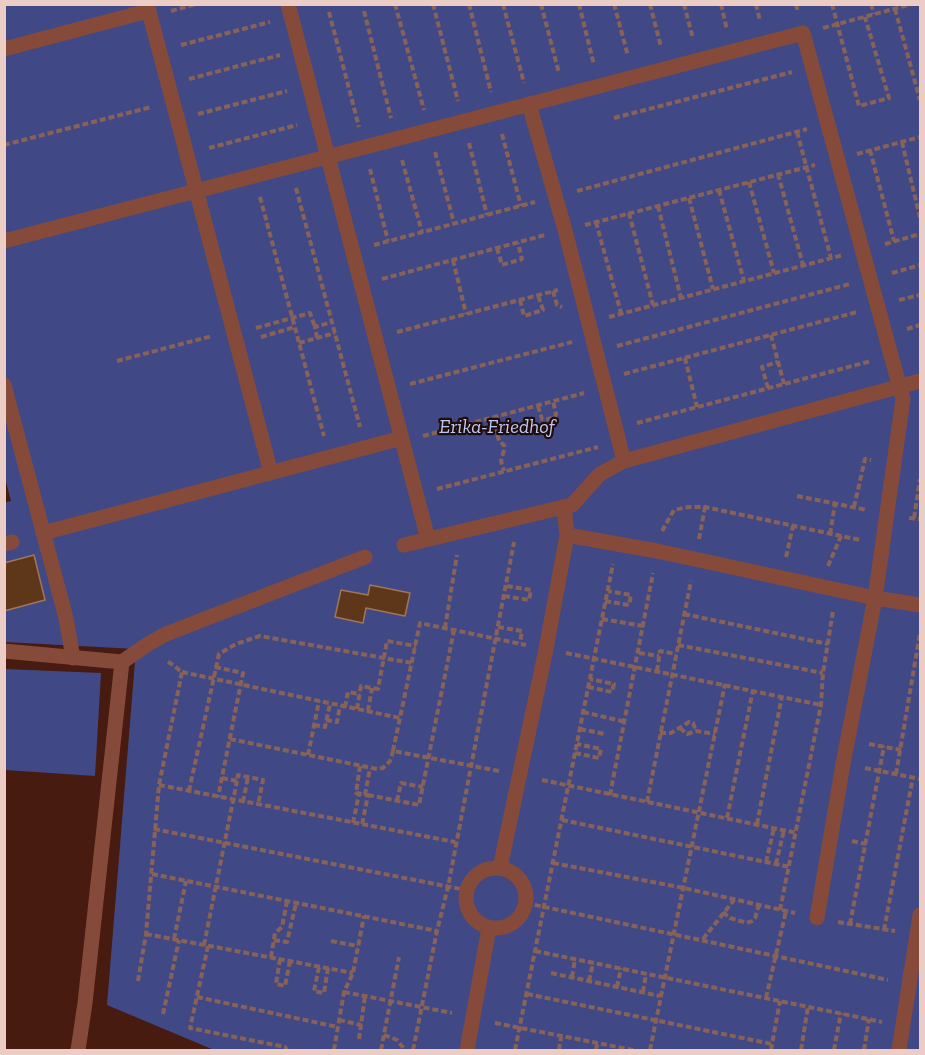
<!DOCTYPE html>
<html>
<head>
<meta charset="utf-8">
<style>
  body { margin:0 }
  #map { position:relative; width:925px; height:1055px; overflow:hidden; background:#471b10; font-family:"Zilla Slab",serif }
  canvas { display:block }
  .frame { position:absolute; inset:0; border:6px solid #ebcdc5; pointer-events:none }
</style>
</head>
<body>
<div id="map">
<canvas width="925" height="1055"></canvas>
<div class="frame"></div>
</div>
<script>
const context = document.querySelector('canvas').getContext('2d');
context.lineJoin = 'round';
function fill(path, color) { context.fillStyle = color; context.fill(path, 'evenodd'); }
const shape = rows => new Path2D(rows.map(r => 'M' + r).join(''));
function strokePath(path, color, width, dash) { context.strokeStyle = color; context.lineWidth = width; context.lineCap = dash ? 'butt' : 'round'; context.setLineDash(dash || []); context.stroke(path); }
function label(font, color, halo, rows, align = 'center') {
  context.font = font + ' "Zilla Slab",serif'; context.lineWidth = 4.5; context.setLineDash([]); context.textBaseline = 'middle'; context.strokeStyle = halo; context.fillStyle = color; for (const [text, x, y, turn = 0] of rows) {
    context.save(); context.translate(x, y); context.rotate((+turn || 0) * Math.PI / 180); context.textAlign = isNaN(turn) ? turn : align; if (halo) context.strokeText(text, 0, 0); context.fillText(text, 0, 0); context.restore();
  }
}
fill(shape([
  [4,5,920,5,920,1050,214,1050,107,1005,136,649,5,642,4,503,11,501,4,474],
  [5,669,101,673,95,776,5,770]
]), '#404985');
const building = shape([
  [34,555,45,600,4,611,4,563,34,555],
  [370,585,410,593,405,616,366,608,363,623,335,617,341,590,368,595,370,585]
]);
fill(building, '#5e371a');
strokePath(building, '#a27557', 1.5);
strokePath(shape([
  [395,4,424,110],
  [433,4,458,101],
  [469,4,491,92],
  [503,4,524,83],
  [541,4,559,73],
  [579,4,594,65],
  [614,4,628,56],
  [650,4,661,47],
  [684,4,693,39],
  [721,4,727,30],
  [756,4,760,21],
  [796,4,798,13],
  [832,4,859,106,889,98,865,17],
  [871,4,874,14],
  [895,9,920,100],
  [171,11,196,4],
  [364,11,391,118],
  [329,12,359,127],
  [823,28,912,4],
  [181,45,270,22],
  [189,79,280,55],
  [198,114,287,91],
  [614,118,792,72],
  [797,132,831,258],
  [502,134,521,206],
  [902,142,920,218],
  [469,143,487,215],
  [4,145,151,107],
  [209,148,297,125],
  [870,150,894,241],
  [435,152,454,223],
  [857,154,920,137],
  [402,160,422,232],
  [370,169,388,241],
  [778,174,803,265],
  [749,182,774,273],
  [296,188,360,427],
  [719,190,744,281],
  [577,191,807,129],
  [260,197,324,436],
  [689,198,713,289],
  [658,206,681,298],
  [629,213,653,305],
  [596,222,621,313],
  [585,225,815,165],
  [885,244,920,234],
  [374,245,535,202],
  [497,248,502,265,522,259,518,243],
  [453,260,466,314],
  [892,273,920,265],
  [382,279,545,235],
  [553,291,557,305,562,307],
  [520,300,524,316,543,310,538,295],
  [899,300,920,295],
  [609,317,843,255],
  [256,328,310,313,315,327],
  [907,329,920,325],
  [397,332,558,290],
  [771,335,784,384],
  [261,337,295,327],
  [317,338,315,327,332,322],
  [299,343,335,333],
  [617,346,850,284],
  [685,358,697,407],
  [117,361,212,336],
  [624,374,857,312],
  [410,384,572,342],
  [768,388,762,367,778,362],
  [538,406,542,419,545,420,555,417,556,414,553,401],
  [494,417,499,441,504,445,504,450,501,461,504,471],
  [637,423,871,361],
  [423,436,584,393],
  [437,489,598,447],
  [797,496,867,510],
  [854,507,865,459,871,460],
  [909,518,920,519],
  [914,518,920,479],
  [662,531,674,510,688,507,705,507,860,540],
  [830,534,835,504],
  [699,539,705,507],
  [786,557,793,526],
  [828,566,841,536],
  [504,596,529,600,531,590,506,586],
  [605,601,629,605,631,595,608,591],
  [684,614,828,644],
  [602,619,644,626],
  [498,627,522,631,520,643],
  [445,628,457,555],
  [678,645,823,673],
  [566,653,821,705],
  [639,653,659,656],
  [215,667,243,673,218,797],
  [657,671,660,651,676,654],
  [182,672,400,718],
  [588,687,612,692,614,684,590,679],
  [345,707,348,692,360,694],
  [357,709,361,686,378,689,387,641,416,646],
  [368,711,372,688],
  [583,712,626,722],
  [326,720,337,722,340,706],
  [314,725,325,727,330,704],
  [680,728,687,734,696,731,715,734],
  [580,729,605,734],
  [660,733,671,733,689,722,693,723,696,731],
  [230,739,377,769,383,768,390,761,393,751],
  [869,744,901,750],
  [575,753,599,758,601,749,577,744],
  [308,755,319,701],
  [360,766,356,793,368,795,362,825],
  [865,768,920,779],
  [499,771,393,751,420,623,526,645],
  [896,774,920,633],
  [222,778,237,781,238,775,263,780,258,805],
  [542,780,797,833],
  [159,785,455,842],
  [189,791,219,654,236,644,260,636,412,663],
  [365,795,370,768],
  [368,795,419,805,454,630],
  [610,795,653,573],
  [397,801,401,783,423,787],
  [243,802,248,777],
  [647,802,691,581],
  [727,818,753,690],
  [562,820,790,867],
  [353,823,359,794],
  [757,824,782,696],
  [154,829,466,890],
  [852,841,866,844],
  [766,862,774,828],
  [553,863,684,888,795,913],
  [776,864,784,830],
  [152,874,437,931],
  [526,903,888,980],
  [780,910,821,705,823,673,833,611],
  [723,912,730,918,747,923,752,921,755,918,759,905],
  [838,922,895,931],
  [850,924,884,746],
  [884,930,913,777],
  [146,934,353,973],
  [174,939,186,881],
  [703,939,734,900],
  [274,940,287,942,296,903],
  [331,941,358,946],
  [204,945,237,781],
  [208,946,190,1028,285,1047,287,1050],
  [535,951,882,1022],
  [271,957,275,933,282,927,287,901],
  [280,959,276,984,285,986,290,961],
  [319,967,314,991,324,993,328,968],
  [551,973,660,996],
  [572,977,575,959],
  [138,981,146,934,159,785,182,672,166,660],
  [589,981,593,963],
  [617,987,621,968],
  [344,992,452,1013],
  [643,992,646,974],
  [527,994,772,1044],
  [197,997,338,1027],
  [766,998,786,911],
  [163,1014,179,940],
  [339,1020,361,1025],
  [495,1023,633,1050],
  [384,1035,397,1040,405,1050],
  [359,1039,365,996],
  [334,1050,344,992,353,973,364,916],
  [381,1050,399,957],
  [413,1050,437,931,448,887,514,542],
  [515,1050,613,564],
  [559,1050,561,1037],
  [596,1050,597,1044],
  [650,1050,725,684],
  [771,1050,780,1001],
  [801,1050,808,1007],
  [834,1050,841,1013],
  [864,1050,869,1019]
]), '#886258', 4, [6, 3]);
strokePath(shape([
  [147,4,271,473],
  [288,4,428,539],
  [4,49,148,11],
  [4,241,803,33,903,399,875,598,843,764,817,918],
  [4,385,66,618,73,658],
  [624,461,920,381],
  [43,533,402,438],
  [567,535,657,551,875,598,920,605],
  [4,544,12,542],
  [404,545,572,505,600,474,624,461,565,230,529,104],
  [4,651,122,662,148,644,166,634,365,557],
  [500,868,546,649,567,535,564,507],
  '466 898a30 30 0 1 1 60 0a30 30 0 1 1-60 0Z',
  [78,1050,85,1003,122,662],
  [467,1050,489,928],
  [899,1050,920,915]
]), '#864a3b', 15);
label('italic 20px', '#bdc7f4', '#200c08', [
  ["Erika-Friedhof",497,427]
]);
</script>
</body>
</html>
